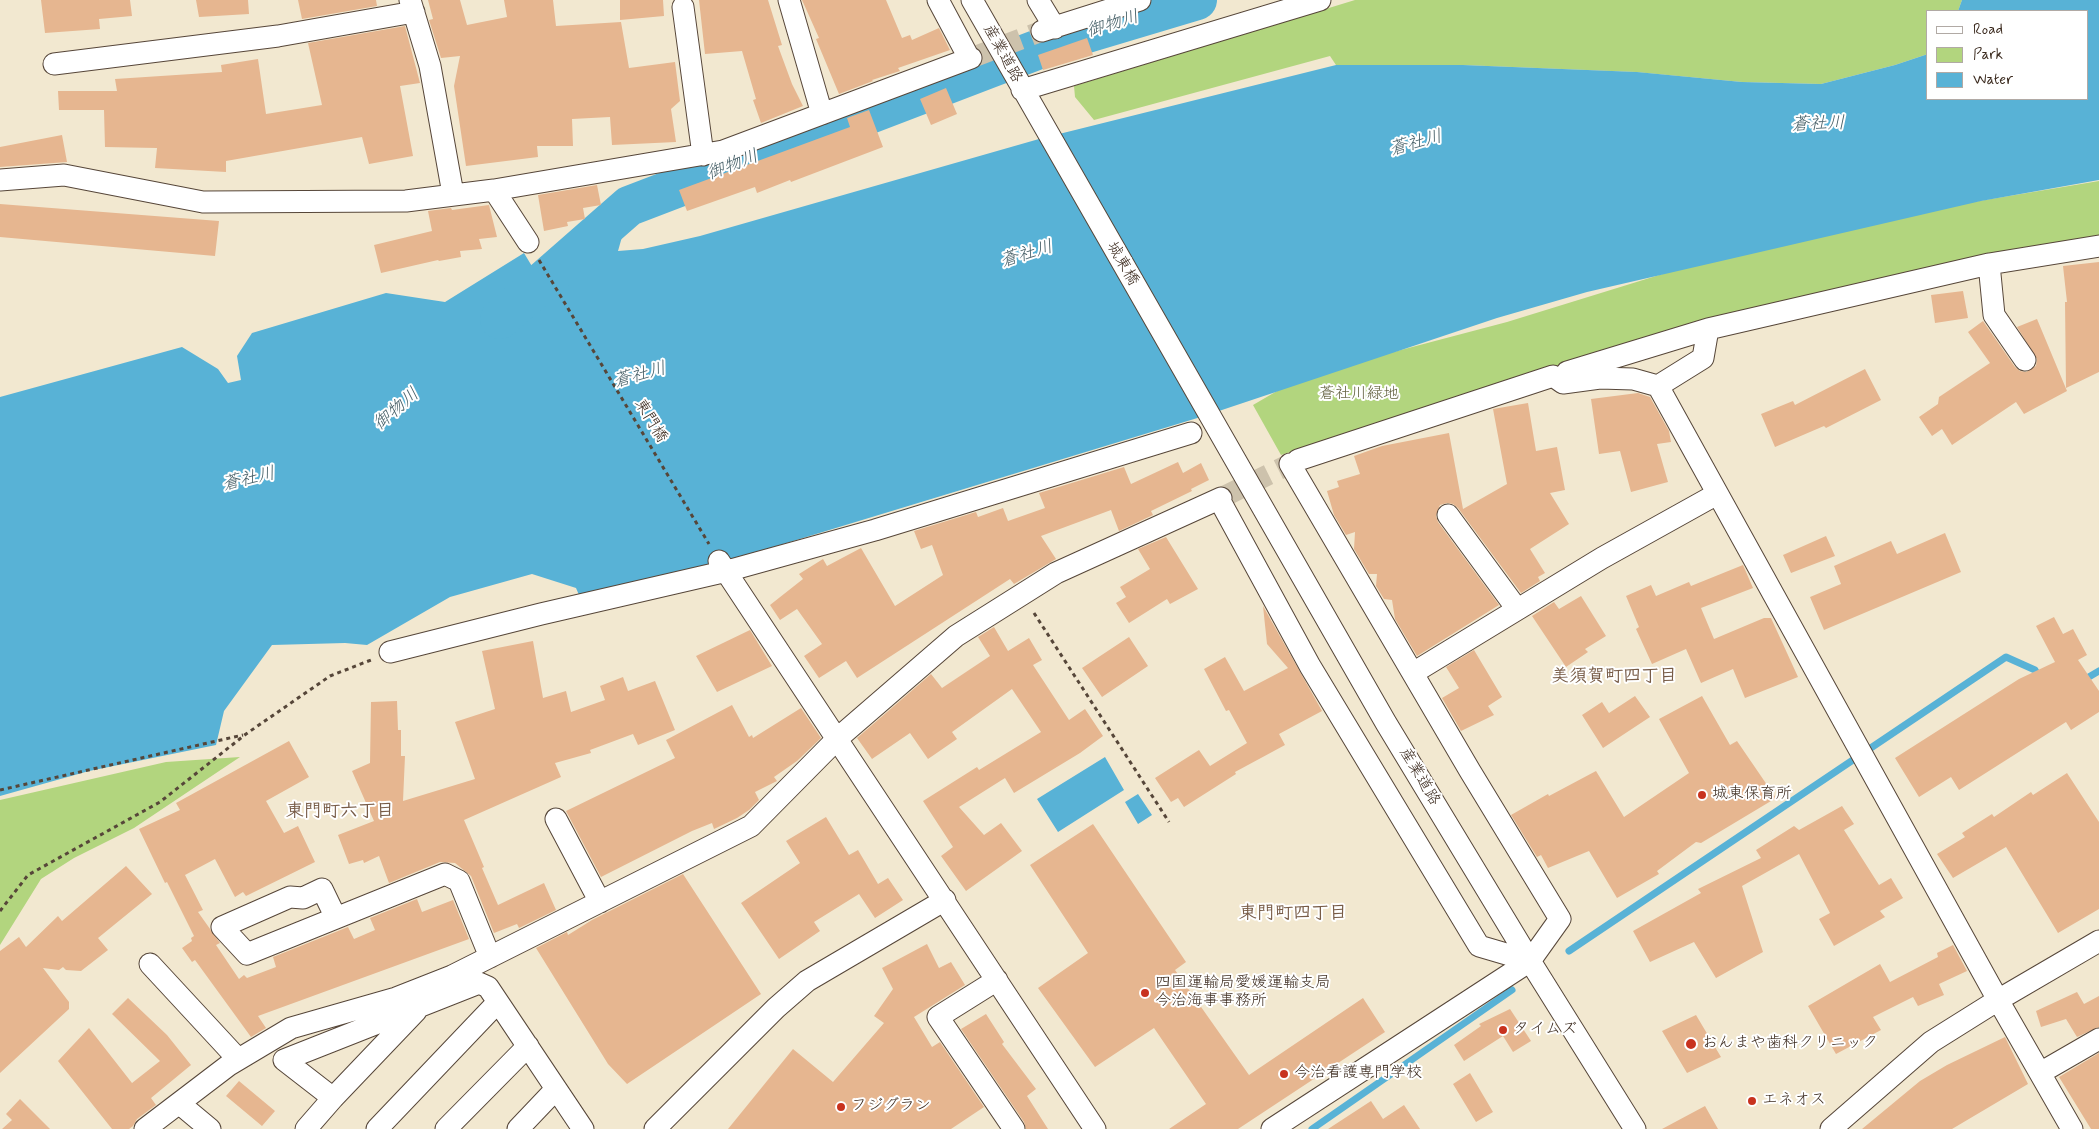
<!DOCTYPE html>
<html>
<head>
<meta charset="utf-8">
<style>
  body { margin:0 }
  #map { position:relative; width:2099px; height:1129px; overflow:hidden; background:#f2e8d0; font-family:Mynerve,sans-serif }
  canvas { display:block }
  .legend { position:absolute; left:1926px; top:10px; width:162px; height:90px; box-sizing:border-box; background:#fff; border:1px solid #b1aaa5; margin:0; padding:6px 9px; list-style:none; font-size:15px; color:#3b2a1e }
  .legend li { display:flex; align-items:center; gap:10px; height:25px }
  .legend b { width:25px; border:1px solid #b1aaa5 }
</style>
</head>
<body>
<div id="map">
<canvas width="2099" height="1129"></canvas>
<ul class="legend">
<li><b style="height:6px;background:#fff"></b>Road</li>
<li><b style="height:14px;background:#b2d57e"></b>Park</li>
<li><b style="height:14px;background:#58b2d6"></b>Water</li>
</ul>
</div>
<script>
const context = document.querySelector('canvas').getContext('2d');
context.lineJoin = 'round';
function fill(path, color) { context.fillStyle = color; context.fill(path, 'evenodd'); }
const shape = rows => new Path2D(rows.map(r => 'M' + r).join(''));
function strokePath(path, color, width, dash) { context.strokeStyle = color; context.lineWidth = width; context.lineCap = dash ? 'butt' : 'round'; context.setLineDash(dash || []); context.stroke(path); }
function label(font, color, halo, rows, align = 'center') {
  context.font = font + ' Mynerve,"Klee One",sans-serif'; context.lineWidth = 4; context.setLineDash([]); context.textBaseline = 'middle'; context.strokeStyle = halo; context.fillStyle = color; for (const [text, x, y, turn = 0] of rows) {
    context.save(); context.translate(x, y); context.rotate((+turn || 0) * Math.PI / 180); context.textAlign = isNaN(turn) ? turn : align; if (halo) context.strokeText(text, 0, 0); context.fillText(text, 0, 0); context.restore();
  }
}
fill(shape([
  [1355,0,1962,0,1958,11,1928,11,1928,54,1895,65,1821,84,1742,82,1636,72,1463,65,1336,65,1330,56,1094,120,1075,97,1074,86],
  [2099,181,2099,235,2064,241,1785,301,1630,342,1281,455,1253,405,1289,384,1344,365,1507,322,1711,259,1955,205],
  [240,757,134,828,74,858,41,879,0,945,0,800,166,762]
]), '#b2d57e');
fill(shape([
  [1962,0,2099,0,2099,180,1981,201,1587,292,1497,318,1204,416,711,566,579,595,576,588,532,574,450,597,367,645,345,643,272,645,224,711,216,745,89,771,0,796,0,397,182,347,218,369,228,383,241,380,237,356,252,333,386,293,445,302,524,253,542,283,627,219,618,251,643,249,700,236,1039,139,1336,65,1463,65,1637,72,1742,82,1821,84,1895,65,1928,54,1928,99,2088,99,2088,11,1958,11],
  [1105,757,1124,790,1058,832,1037,799],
  [1138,794,1152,815,1138,824,1125,802]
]), '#58b2d6');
strokePath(shape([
  [2082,681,2099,671],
  [1569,951,2006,657,2035,670,2040,678],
  [1312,1129,1512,990]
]), '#58b2d6', 7);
strokePath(shape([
  [500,319,629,206,1060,41,1197,0]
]), '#58b2d6', 40);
fill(shape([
  [41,0,130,0,132,16,99,19,100,29,45,33],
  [196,0,248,0,249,14,199,17],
  [298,0,376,0,377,6,302,19],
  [428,0,460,0,467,25,507,17,504,0,553,0,556,26,621,22,629,68,675,62,680,101,671,109,676,142,612,145,610,117,572,119,573,146,537,146,538,157,466,166,454,86,460,56,441,58,429,20,433,19],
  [620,0,663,0,664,16,620,20],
  [699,0,768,0,782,45,778,46,792,84,803,106,761,123,753,100,756,99,742,51,705,54],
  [802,0,886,0,902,38,910,35,912,40,939,28,950,50,898,68,900,71,872,80,873,81,839,94,816,39,819,38],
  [405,26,420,83,400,86,413,156,369,164,362,137,226,161,226,172,155,168,157,148,105,147,104,110,59,110,58,91,117,91,115,79,222,72,221,65,258,59,266,114,322,105,308,43],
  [1087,38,1093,55,1043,70,1038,55],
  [946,88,957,114,931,125,920,99],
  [869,110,883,147,791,182,790,180,757,193,755,187,687,211,679,190,850,127,847,118],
  [62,135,67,162,0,167,0,147],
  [597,185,601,205,583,208,585,219,567,222,568,226,544,231,538,195],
  [0,204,219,221,215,256,0,237],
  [489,205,497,237,479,239,482,249,460,251,461,257,439,261,438,260,381,273,374,245,432,231,428,211,451,208,452,210],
  [2099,262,2099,372,2066,388,2065,302,2067,302,2063,266],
  [1963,291,1968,318,1935,323,1931,295],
  [2037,319,2067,391,2024,414,2016,402,1952,445,1942,429,1932,436,1919,417,1938,404,1939,397,1990,363,1968,332,1983,321,2015,367,2020,371,2026,372,2036,366,2037,359,2017,327],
  [1865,369,1881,400,1826,428,1824,426,1775,447,1761,414,1793,401,1795,405],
  [1638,393,1650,397,1669,431,1671,442,1657,444,1668,482,1631,492,1620,451,1599,454,1591,399],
  [1528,403,1536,451,1557,447,1565,490,1550,493,1569,524,1530,549,1545,573,1538,577,1540,581,1521,593,1458,508,1453,504,1447,503,1440,505,1436,516,1438,522,1499,605,1417,656,1395,619,1392,600,1384,599,1376,586,1377,574,1369,574,1354,549,1355,532,1346,535,1334,515,1327,491,1339,487,1337,481,1360,474,1354,456,1382,446,1449,433,1463,509,1507,484,1493,409],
  [1178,462,1183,473,1201,463,1209,480,1191,489,1192,491,1151,511,1153,515,1119,531,1111,510,1041,536,1056,559,1014,584,1010,579,857,678,846,661,819,678,804,656,822,644,797,609,780,620,770,605,803,579,799,574,823,559,827,566,861,548,895,606,943,575,932,545,921,549,914,531,976,512,978,517,1003,508,1008,521,1045,508,1039,493,1124,467,1131,484],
  [1945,533,1961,572,1824,630,1810,597,1841,584,1834,566,1891,541,1897,554],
  [1826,536,1835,556,1791,573,1783,555],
  [1166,537,1198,589,1170,604,1167,599,1129,623,1116,603,1126,597,1120,587,1150,569,1138,549],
  [1743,565,1753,588,1701,608,1714,639,1764,618,1771,618,1798,677,1745,698,1733,669,1701,683,1686,649,1652,664,1636,629,1639,627,1626,596,1651,585,1656,596,1689,582,1691,586],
  [1581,596,1606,636,1585,649,1588,652,1566,667,1532,616,1554,602,1559,609],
  [1263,606,1322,711,1279,734,1285,745,1235,772,1236,774,1184,807,1178,798,1171,802,1155,778,1199,750,1210,766,1247,743,1229,710,1226,711,1204,669,1225,657,1244,691,1288,668,1267,644],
  [2054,617,2063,634,2073,629,2087,655,2078,660,2099,691,2099,712,2071,730,2066,722,1959,790,1951,777,1919,797,1895,758,2019,679,2055,662,2036,626],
  [994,627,1008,651,1029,638,1042,660,1033,665,1069,720,1085,709,1103,736,1080,753,1014,793,1005,778,959,807,984,835,1001,823,1022,851,966,891,941,856,953,847,923,801,977,767,979,770,1041,732,1012,689,952,732,957,739,928,759,910,733,872,759,857,738,931,674,942,688,990,656,978,637],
  [750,630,772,666,717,692,696,656],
  [1129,637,1148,666,1102,697,1082,668],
  [533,641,543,698,566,691,571,712,605,700,600,686,623,677,628,691,655,681,675,730,638,745,633,734,590,750,591,753,555,763,561,777,464,820,484,867,482,868,498,905,544,883,556,910,519,928,517,924,494,933,471,876,455,863,440,862,389,883,379,856,364,863,363,860,349,864,338,835,374,821,352,771,370,763,371,702,397,701,398,730,401,730,401,756,405,756,403,801,475,779,455,722,495,709,482,651],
  [1474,650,1502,697,1488,706,1494,715,1461,731,1442,698,1459,688,1446,667],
  [1635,696,1650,717,1603,748,1582,715,1602,702,1609,713],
  [1702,696,1730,745,1737,741,1776,798,1701,843,1696,842,1657,871,1659,874,1617,898,1589,851,1548,868,1541,855,1537,857,1511,815,1548,794,1549,796,1596,771,1624,817,1689,773,1659,719],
  [732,705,749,737,752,735,753,738,801,708,821,738,797,761,774,777,777,781,755,792,759,800,749,810,737,818,714,829,712,823,692,831,601,877,566,811,675,758,666,740],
  [289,741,309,777,266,801,284,833,298,826,315,862,246,896,243,892,235,897,215,859,185,875,203,910,198,912,220,943,216,945,239,979,244,975,247,978,276,967,273,957,348,927,354,939,375,930,370,918,417,899,422,912,453,900,469,939,258,1016,266,1028,251,1037,195,960,192,962,182,948,192,941,191,938,194,936,167,882,165,883,139,829,180,810,176,803],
  [2067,773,2099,822,2099,909,2058,933,2006,847,1953,878,1937,854,1965,837,1962,833,1992,814,1994,817,2031,792,2033,795],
  [1842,806,1854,824,1844,830,1879,885,1891,878,1903,898,1880,911,1885,917,1834,946,1819,919,1830,913,1799,854,1742,886,1763,952,1716,978,1694,942,1650,962,1633,931,1701,893,1698,889,1761,858,1756,850,1794,826,1799,830],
  [826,817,849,855,858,850,878,884,888,878,903,900,875,918,859,894,814,922,820,931,779,959,741,903,800,863,786,841],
  [1093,824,1186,962,1175,970,1249,1075,1363,998,1385,1032,1238,1129,1169,1129,1206,1104,1154,1028,1095,1067,1038,988,1088,953,1030,865],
  [126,866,152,894,98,938,108,950,81,971,66,970,63,967,59,970,43,968,69,1002,69,1009,0,1073,0,951,19,937,26,947,58,916,62,921],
  [683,874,761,994,627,1084,608,1064,536,948,567,932,568,935,592,920],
  [927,944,939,968,951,962,965,985,914,1017,932,1047,940,1042,984,1107,951,1129,728,1129,793,1049,833,1082,884,1023,874,1016,893,989,882,968],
  [1953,945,1967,971,1939,984,1944,995,1918,1006,1913,997,1873,1017,1881,1030,1836,1054,1808,1006,1880,964,1890,982,1938,957,1937,953],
  [2077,992,2084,1004,2099,996,2099,1027,2077,1037,2066,1019,2041,1027,2036,1011],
  [128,998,167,1035,191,1065,151,1098,156,1105,137,1119,133,1126,129,1129,112,1129,58,1061,89,1028,132,1083,160,1061,112,1014],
  [1510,1009,1531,1041,1513,1052,1503,1036,1464,1061,1454,1045,1481,1026,1479,1024],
  [986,1014,1004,1042,1002,1044,1036,1089,1027,1096,1048,1129,1026,1129,1024,1122,961,1029],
  [1696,1015,1721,1057,1687,1073,1662,1031],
  [2005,1037,2028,1084,1952,1129,1862,1129,1920,1081,1947,1065],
  [2099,1053,2099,1129,2091,1129,2059,1077],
  [1470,1073,1493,1112,1476,1122,1453,1084],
  [239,1081,275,1111,262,1126,226,1096],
  [20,1099,50,1129,2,1129,12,1120,6,1114],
  [1371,1101,1383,1119,1404,1105,1420,1129,1328,1129],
  [1705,1106,1718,1129,1662,1129]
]), '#e6b690');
strokePath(shape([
  [971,58,1042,31],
  [1221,498,1298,460]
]), '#cdc2ac', 21, [21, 11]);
const minor = shape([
  [410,0,430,66,453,194],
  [789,0,822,114],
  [938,0,969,58],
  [972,0,1386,723,1530,961,1635,1129],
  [1038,0,1055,28],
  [683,7,703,155],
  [1042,31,1140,0],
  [54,64,278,36,414,12],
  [1022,90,1320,0],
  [0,180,64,175,203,202,406,201,494,190,723,151,971,58],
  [494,190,528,242],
  [1989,264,1994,315,2025,360],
  [1567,372,1708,329,1989,264,2099,246],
  [1658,386,1703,358,1708,329],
  [1298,460,1553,376,1563,383,1600,378,1633,379,1658,386,1998,1000,2072,1129],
  [1219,499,1310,666,1479,946,1530,961],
  [1448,515,1517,609],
  [719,561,1095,1129],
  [390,652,541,614,727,571,875,530,1191,433],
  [1413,673,1602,558,1717,494],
  [556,819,600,902],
  [336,918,322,889,303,898,290,897,222,927,247,954,336,918,445,874,459,881,490,957],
  [150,964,238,1059],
  [997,980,938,1017,1014,1129],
  [2040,1073,2099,1039],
  [333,1098,416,1011],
  [180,1104,210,1129],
  [145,1129,229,1065,291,1028,396,998,452,976,751,826,838,738,956,636,1056,573,1221,498],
  [306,1129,333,1098,284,1060,479,983,488,987,583,1129],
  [377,1129,498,1002],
  [446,1129,528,1046],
  [518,1129,556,1089],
  [655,1129,776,1008,807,981,945,900],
  [1272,1129,1530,961,1560,919,1470,771,1290,464],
  [1831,1129,1931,1042,1998,1000,2099,941]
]);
strokePath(minor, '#564639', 23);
strokePath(shape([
  [539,260,709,544],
  [1034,613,1169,822],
  [0,790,243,735],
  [0,911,28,875,160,802,246,734,330,676,371,660]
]), '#564639', 3, [4, 4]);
strokePath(minor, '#fff', 21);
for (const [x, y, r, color] of [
  [1702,795,5,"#c8321e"],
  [1145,993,5,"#c8321e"],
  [1503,1030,5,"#c8321e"],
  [1691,1044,6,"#c8321e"],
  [1284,1074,5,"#c8321e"],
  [1752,1101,5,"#c8321e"],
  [841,1107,5,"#c8321e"]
]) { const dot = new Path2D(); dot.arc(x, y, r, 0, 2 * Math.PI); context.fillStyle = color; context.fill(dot); strokePath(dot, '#fff', 2); }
label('16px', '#3b2a1e', '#fff', [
  ["産業道路",1002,54,61],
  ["城東橋",1122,264,60],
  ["東門橋",650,421,59],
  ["産業道路",1419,777,59]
]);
label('16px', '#5f5d3b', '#fff', [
  ["蒼社川緑地",1359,395]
]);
label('16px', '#3b2a1e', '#fff', [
  ["城東保育所",1712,795],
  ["四国運輸局愛媛運輸支局",1155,984],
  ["今治海事事務所",1155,1002],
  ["タイムズ",1513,1030],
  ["おんまや歯科クリニック",1702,1044],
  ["今治看護専門学校",1294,1074],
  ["エネオス",1762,1101],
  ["フジグラン",851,1107]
], 'left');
label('italic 18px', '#476068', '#fff', [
  ["御物川",1113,25,-17],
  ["蒼社川",1818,125,-2],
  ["蒼社川",1416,144,-15],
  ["御物川",733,166,-21],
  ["蒼社川",1027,255,-17],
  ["蒼社川",640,376,-15],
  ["御物川",397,410,-41],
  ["蒼社川",249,480,-13]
]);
label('bold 18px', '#775b46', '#fff', [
  ["美須賀町四丁目",1614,677],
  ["東門町六丁目",340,812],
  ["東門町四丁目",1293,914]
]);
</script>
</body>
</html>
